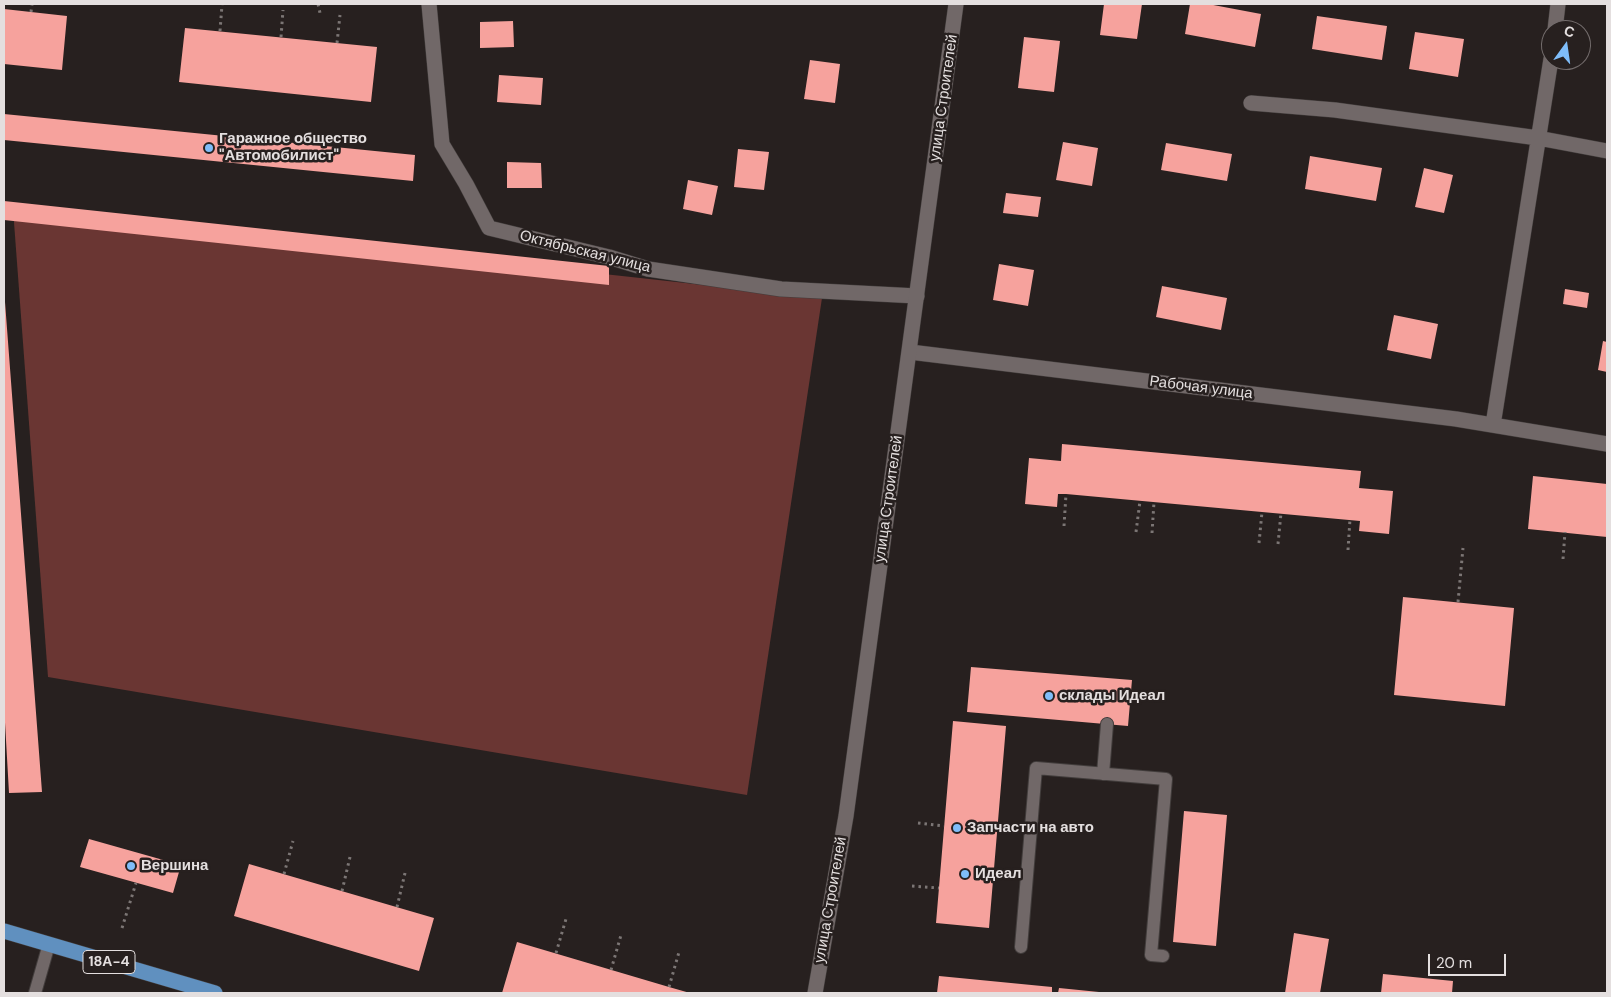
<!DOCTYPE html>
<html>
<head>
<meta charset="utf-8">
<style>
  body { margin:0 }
  #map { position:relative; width:1611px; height:997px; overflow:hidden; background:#27201f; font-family:"DM Sans",sans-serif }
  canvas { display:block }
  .frame { position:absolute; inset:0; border:5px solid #e4dfdf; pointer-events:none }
  .north { position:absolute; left:1541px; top:20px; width:50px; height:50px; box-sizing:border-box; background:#27201f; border:1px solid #736c6c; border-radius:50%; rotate:14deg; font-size:14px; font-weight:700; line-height:20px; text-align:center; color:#e4dfdf }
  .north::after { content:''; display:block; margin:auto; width:18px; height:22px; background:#7fbdf9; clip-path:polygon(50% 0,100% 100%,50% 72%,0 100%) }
  .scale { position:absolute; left:1428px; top:954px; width:78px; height:22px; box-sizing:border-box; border:2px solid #e4dfdf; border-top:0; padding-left:6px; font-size:15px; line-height:18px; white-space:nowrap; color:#e4dfdf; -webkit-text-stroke:4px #27201f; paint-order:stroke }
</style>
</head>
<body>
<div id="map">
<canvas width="1611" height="997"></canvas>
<div class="frame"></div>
<div class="north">С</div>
<div class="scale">20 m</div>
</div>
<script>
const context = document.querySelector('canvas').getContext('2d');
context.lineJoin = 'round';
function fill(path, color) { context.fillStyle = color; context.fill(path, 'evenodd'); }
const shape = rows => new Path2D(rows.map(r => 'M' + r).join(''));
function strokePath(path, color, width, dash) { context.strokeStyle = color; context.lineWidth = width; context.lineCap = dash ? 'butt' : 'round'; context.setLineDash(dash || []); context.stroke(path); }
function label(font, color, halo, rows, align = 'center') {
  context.font = font + ' "DM Sans",sans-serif'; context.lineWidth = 5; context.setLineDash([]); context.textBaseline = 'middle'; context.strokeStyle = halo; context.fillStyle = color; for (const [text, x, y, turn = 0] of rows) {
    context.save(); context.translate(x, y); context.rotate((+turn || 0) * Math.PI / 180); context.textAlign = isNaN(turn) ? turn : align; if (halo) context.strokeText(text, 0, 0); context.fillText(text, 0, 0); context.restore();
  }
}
fill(shape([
  [13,209,822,298,747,795,48,677]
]), '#6a3633');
fill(shape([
  [1104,4,1142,4,1137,39,1100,35],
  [1190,4,1208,4,1261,14,1255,47,1185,34],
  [4,9,67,16,62,70,4,64],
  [1317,16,1387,26,1382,60,1312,49],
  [513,21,514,47,480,48,480,22],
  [185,28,377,47,371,102,179,82],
  [1415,32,1464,39,1458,77,1409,69],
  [1024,37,1060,41,1054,92,1018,88],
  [810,60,840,64,835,103,804,99],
  [499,75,543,78,541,105,497,102],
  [4,114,415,155,413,181,4,140],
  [1063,142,1098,148,1092,186,1056,180],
  [1166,143,1232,154,1227,181,1161,170],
  [738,149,769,152,764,190,734,187],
  [1310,156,1382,168,1376,201,1305,189],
  [507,162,541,163,542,188,507,188],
  [1424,168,1453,175,1444,213,1415,207],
  [688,180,718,186,712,215,683,209],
  [1006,193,1041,197,1038,217,1003,213],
  [4,201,609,266,609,285,4,220],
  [999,264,1034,270,1028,306,993,300],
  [1162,286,1227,298,1221,330,1156,317],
  [1565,289,1589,293,1587,308,1563,304],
  [4,302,5,302,42,792,9,793,4,705],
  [1394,315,1438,324,1431,359,1387,350],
  [1603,341,1607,342,1607,372,1598,370],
  [1062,444,1361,471,1359,488,1393,491,1389,534,1359,531,1360,521,1066,494,1058,494,1057,507,1025,504,1029,458,1061,461],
  [1533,476,1607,484,1607,537,1528,529],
  [1403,597,1514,608,1505,706,1394,695],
  [971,667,1132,680,1128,726,967,712],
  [953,721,1006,726,989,928,936,923],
  [1184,811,1227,815,1216,946,1173,942],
  [89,839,181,865,173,893,80,867],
  [249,864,434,918,419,971,234,916],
  [1294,933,1329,939,1320,993,1285,993],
  [517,942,669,987,690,993,502,993],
  [1383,974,1453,981,1452,993,1381,993],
  [939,976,1052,987,1052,993,937,993],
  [1059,988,1099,992,1099,993,1058,993]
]), '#f6a29d');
const lane = shape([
  [1103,774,1107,724],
  [1021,947,1036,768,1166,779,1151,955,1163,956],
  [35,993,49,944]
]);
const street = shape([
  [429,4,442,144,466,184,489,228,609,257,648,269,781,289,917,296],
  [1555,30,1558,4],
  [1251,103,1335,110,1538,138,1607,151],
  [910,352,1456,419,1607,444],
  [1493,425,1551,59]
]);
const secondary = shape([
  [815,993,846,816,956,4]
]);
const primary = shape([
  [4,931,215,993]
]);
strokePath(lane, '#423d3c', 14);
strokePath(street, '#423d3c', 16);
strokePath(secondary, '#423d3c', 16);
strokePath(primary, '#423d3c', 16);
strokePath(shape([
  [318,4,320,13],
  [31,12,32,4],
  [220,31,222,5],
  [281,37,283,10],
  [337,43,340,15],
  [1064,526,1066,494],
  [1136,532,1140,501],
  [1152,533,1154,502],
  [1259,543,1262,512],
  [1278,544,1281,513],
  [1348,550,1350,519],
  [1563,559,1565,532],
  [1458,602,1463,548],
  [918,823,944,826],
  [284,874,293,841],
  [912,886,939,888],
  [342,891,350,857],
  [397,907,405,873],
  [122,928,136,883],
  [556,953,566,919],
  [611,970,621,935],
  [669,987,679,952]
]), '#7c7675', 3, [2.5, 4]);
strokePath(lane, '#716868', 12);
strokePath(street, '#716868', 15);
strokePath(secondary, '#716868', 15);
strokePath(primary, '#6090bf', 15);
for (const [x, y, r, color] of [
  [209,148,5,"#7fbdf9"],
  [1049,696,5,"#7fbdf9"],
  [957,828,5,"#7fbdf9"],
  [131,866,5,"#7fbdf9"],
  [965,874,5,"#7fbdf9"]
]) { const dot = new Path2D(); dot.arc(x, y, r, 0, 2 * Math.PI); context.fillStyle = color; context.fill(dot); strokePath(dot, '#27201f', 2); }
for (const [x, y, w] of [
  [109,962,52]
]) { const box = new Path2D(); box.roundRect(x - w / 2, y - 11.5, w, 23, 4); context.fillStyle = '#27201f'; context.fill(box); strokePath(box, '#e4dfdf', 1); }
label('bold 14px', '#e4dfdf', null, [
  ["18А-4",109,962]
]);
label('15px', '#e4dfdf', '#27201f', [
  ["улица Строителей",944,98,-82],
  ["Октябрьская улица",585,252,14],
  ["Рабочая улица",1201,388,7],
  ["улица Строителей",889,499,-82],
  ["улица Строителей",831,900,-80]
]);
label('bold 15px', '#e4dfdf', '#27201f', [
  ["Гаражное общество",219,139],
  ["\"Автомобилист\"",219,156],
  ["склады Идеал",1059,696],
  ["Запчасти на авто",967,828],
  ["Вершина",141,866],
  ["Идеал",975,874]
], 'left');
</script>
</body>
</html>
